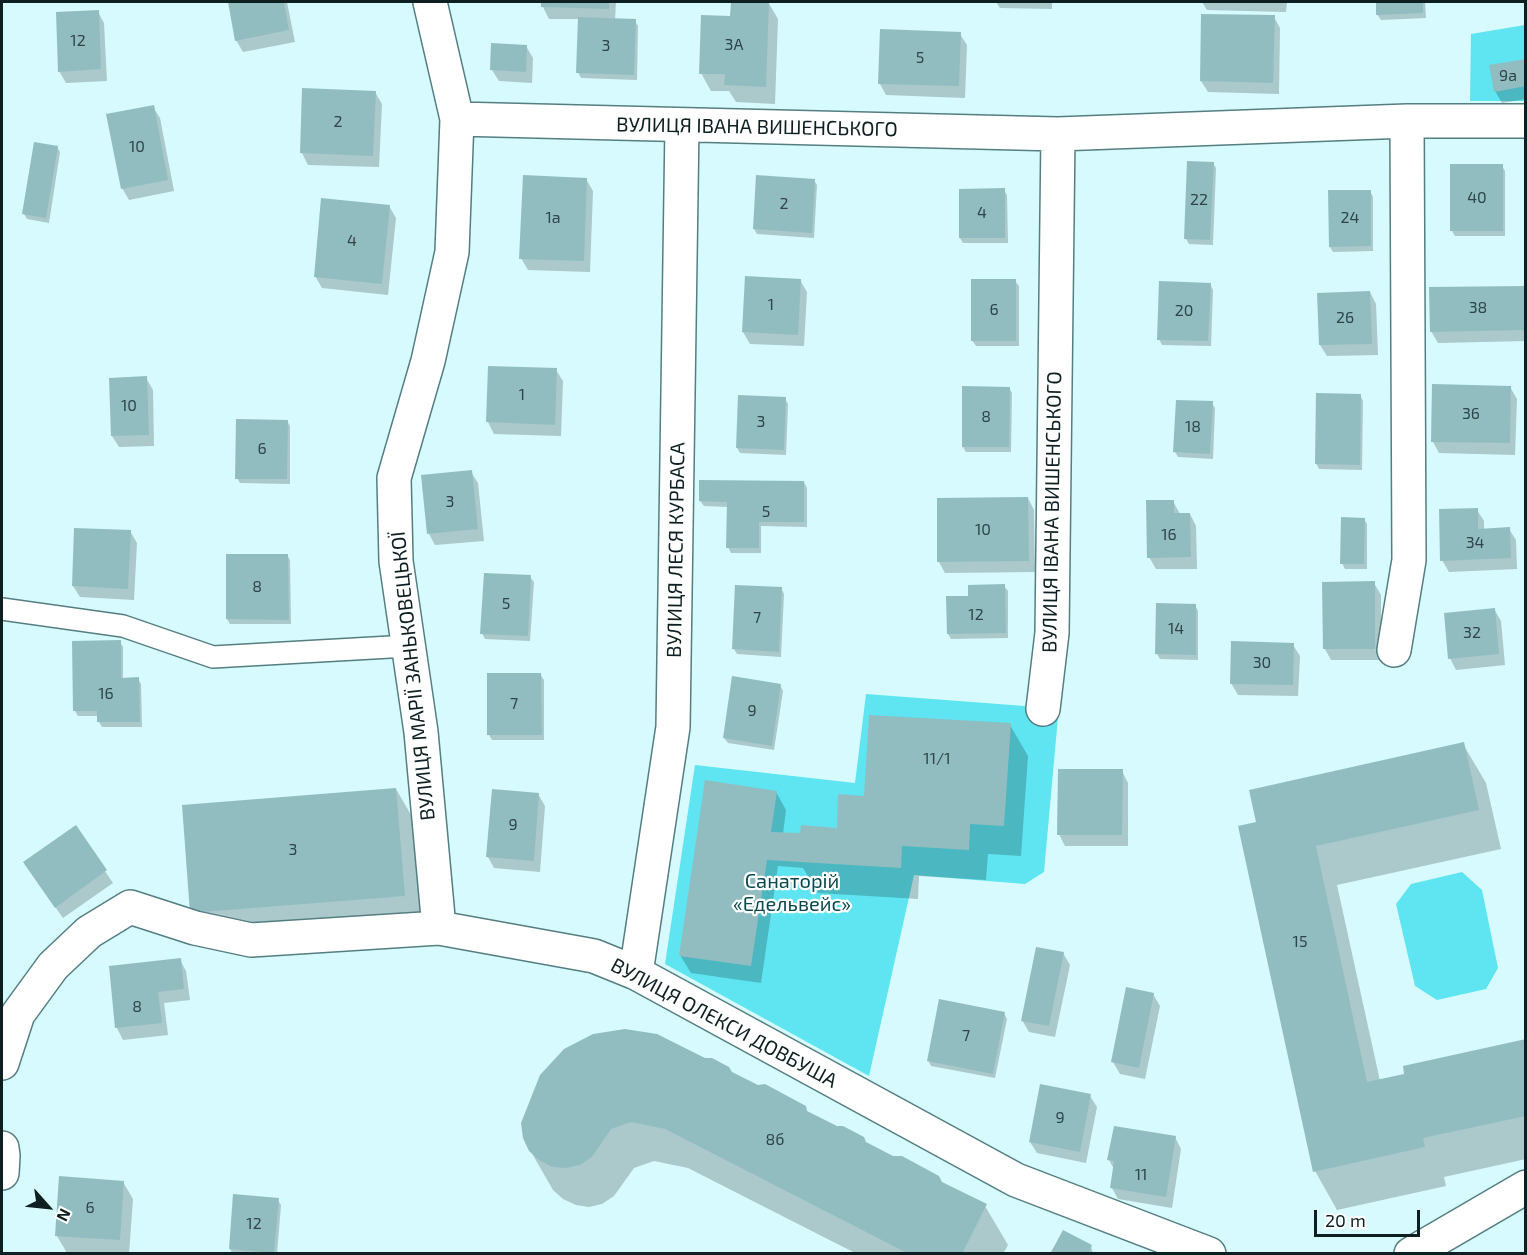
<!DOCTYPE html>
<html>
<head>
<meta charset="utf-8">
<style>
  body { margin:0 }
  #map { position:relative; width:1527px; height:1255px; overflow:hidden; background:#d6fafd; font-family:"Exo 2",sans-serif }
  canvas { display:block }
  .frame { position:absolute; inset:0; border:3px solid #0d1f21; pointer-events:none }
  .north { position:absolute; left:18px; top:1177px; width:60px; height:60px; -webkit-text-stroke:4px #fff; paint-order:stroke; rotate:117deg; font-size:16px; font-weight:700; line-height:24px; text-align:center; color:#0d1f21 }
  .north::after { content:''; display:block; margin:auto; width:21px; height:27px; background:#0d1f21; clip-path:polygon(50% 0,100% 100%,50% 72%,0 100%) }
  .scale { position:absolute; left:1314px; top:1210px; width:106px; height:27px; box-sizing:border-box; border:3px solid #0d1f21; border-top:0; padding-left:8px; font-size:18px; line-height:21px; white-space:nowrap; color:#0d1f21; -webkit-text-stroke:4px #fff; paint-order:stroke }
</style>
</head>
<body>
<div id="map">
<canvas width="1527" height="1255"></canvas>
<div class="frame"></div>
<div class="north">N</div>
<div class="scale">20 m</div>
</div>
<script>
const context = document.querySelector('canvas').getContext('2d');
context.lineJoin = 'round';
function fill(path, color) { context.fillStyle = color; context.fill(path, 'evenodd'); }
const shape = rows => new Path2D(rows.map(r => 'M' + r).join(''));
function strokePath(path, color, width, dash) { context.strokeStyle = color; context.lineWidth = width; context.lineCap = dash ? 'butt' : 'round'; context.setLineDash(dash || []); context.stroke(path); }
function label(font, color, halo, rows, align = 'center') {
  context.font = font + ' "Exo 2",sans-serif'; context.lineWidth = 4.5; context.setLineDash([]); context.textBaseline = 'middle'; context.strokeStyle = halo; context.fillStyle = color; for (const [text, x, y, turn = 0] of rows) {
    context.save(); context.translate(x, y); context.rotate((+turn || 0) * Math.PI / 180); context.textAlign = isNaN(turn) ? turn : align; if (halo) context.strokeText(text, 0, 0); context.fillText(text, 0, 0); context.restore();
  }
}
fill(shape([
  [1525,25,1525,101,1470,101,1471,34],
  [866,694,1038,707,1058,717,1044,872,1025,884,914,875,869,1076,665,964,695,765,855,783],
  [1462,872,1482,890,1498,968,1486,989,1437,1000,1415,986,1396,904,1411,884]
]), '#5ee5f1');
fill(shape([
  [229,2,287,2,295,42,243,52,236,40],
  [543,2,616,2,615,20,635,21,638,26,637,80,581,78,578,72,580,19,549,19,543,7],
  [732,2,768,2,778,19,775,104,736,102,729,91,711,91,701,73,732,17],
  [996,2,1052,2,1052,9,1000,8],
  [1202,2,1287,2,1286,12,1207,10],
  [1377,2,1425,2,1426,18,1381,20,1377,14],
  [98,12,104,23,107,81,66,83,59,71],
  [1274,17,1280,28,1279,94,1208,92,1201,81],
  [960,34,967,45,965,98,886,95,880,84],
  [526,46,533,58,532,83,499,81,492,70],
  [1526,61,1526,99,1502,103,1495,91],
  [375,92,382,104,379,167,308,165,302,153],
  [153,107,160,118,174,191,129,200,122,188],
  [57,147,60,152,49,223,27,219,24,214],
  [1213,163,1216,168,1213,245,1189,244,1186,239],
  [1452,166,1502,166,1505,171,1505,236,1455,236,1452,231],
  [586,179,593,191,590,272,528,270,521,258],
  [814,180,817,185,814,238,757,234,754,229],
  [1004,190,1007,195,1008,243,963,243,960,238],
  [1370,191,1373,197,1373,251,1333,252,1330,247],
  [389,206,396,218,388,295,322,288,315,276],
  [800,280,807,292,804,346,750,344,743,332],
  [1015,281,1019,286,1019,346,976,346,972,340],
  [1210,284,1213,290,1211,346,1162,345,1159,339],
  [1526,287,1526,341,1438,343,1431,331],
  [1370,292,1376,304,1378,355,1327,356,1320,345],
  [2,350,3,353,2,391],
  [556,370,563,381,561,436,494,434,488,422],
  [146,378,153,390,154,446,119,447,112,436],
  [1510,387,1517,399,1515,455,1439,453,1433,442],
  [1009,388,1012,393,1011,452,966,452,963,447],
  [1360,395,1363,401,1362,470,1319,469,1316,463],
  [785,399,788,404,786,455,740,453,737,448],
  [1212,403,1215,408,1213,459,1178,457,1175,452],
  [287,421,290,426,290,484,240,483,237,478],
  [471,472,478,483,484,541,435,545,429,534],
  [701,482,804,482,807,488,807,527,761,526,761,553,731,553,728,547,728,507,704,506,700,501],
  [1028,498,1034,510,1035,572,945,573,939,562],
  [1173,501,1180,514,1190,514,1196,526,1197,569,1156,569,1149,557],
  [1477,510,1484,521,1484,530,1509,529,1516,540,1517,569,1449,572,1442,560],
  [1364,519,1367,524,1367,569,1345,569,1342,563],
  [130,531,137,543,134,600,80,597,73,586],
  [227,555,287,555,290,560,291,624,230,624,227,619],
  [530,577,534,582,530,641,485,639,482,633],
  [1374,583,1381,595,1381,660,1331,660,1325,649],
  [1004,586,1008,591,1008,638,951,639,948,634,970,597],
  [781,588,784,594,781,657,737,654,734,649],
  [1195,605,1198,611,1198,660,1160,659,1157,654],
  [1494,609,1501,621,1505,665,1456,670,1450,658],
  [120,642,123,647,123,679,138,679,141,684,142,727,102,727,99,722,99,716,78,716,75,711],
  [1293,645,1300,656,1298,696,1238,695,1231,683],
  [540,674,544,680,544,740,492,740,489,735],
  [780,685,783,691,774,750,728,743,724,738],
  [1010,725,1028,756,1021,856,988,854,986,880,919,876,918,899,818,893,803,868,778,866,761,983,691,973,680,955,776,792,786,810,783,834,799,834,838,829,866,797],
  [1463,744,1486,783,1501,849,1337,885,1380,1081,1405,1075,1525,1040,1526,1159,1444,1177,1446,1186,1337,1210,1315,1171,1258,823],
  [1122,771,1128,783,1128,846,1065,846,1059,834],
  [396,789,414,820,422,927,209,944,192,912],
  [538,794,545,806,540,872,494,868,488,857],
  [75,827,113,883,63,918,32,874],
  [1063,953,1070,965,1055,1037,1029,1032,1022,1020],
  [180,960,186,971,190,1000,164,1003,168,1035,123,1040,117,1028,110,967],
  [1153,994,1160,1006,1145,1079,1120,1074,1113,1062],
  [1004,1013,1007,1019,995,1078,931,1066,928,1060],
  [732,1074,805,1107,808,1113,985,1206,1008,1245,1003,1254,857,1254,688,1168,654,1161,634,1168,614,1196,602,1204,589,1207,576,1205,563,1199,553,1190,530,1150],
  [1090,1096,1097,1107,1086,1163,1037,1153,1030,1142],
  [1175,1137,1181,1149,1172,1208,1118,1199,1112,1188,1114,1169,1109,1160],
  [123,1182,133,1199,129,1254,67,1253,57,1236],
  [278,1200,281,1205,277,1254,233,1254,230,1249],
  [1091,1246,1093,1254,1052,1254]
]), '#0003');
fill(shape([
  [228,2,284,2,289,30,235,41],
  [541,2,609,2,609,9,541,7],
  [731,2,769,2,766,87,724,85,725,74,699,74,701,15,730,16],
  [1376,2,1423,2,1423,13,1376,15],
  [99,10,101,69,58,72,56,12],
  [1201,14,1275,15,1273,83,1200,81],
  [578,17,636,19,634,75,576,73],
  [880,29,961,32,959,86,878,84],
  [491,43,527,45,526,72,490,70],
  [1526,59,1526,86,1494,92,1489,65],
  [302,88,376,91,373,156,300,153],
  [154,105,168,180,121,189,106,114],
  [34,142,58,146,46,218,22,214],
  [1187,161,1214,162,1210,240,1184,239],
  [1450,164,1503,164,1503,231,1450,231],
  [523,175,587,178,584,261,519,259],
  [756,175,815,179,812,233,753,229],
  [1005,188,1005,238,959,238,959,189],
  [1328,190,1371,190,1371,246,1329,247],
  [321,198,390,205,382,284,314,277],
  [745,276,801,279,798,335,742,332],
  [971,279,1016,279,1016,341,971,341],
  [1159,281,1211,283,1208,341,1157,340],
  [1526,286,1526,330,1430,332,1429,287],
  [1370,291,1372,344,1319,345,1317,293],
  [488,366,557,368,555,425,486,422],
  [147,376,149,435,111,436,109,378],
  [1432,384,1511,386,1510,443,1431,442],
  [962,386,1010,387,1009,447,962,447],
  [1316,393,1361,394,1360,465,1315,464],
  [738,395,786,397,784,450,736,448],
  [1176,400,1213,401,1210,454,1173,452],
  [236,419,288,420,287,479,235,479],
  [472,470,478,529,427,534,421,475],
  [699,480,804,481,804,522,759,522,759,548,726,548,727,502,699,501],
  [1028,497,1029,561,937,562,937,498],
  [1146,500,1174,500,1174,513,1190,513,1191,557,1147,558],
  [1478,508,1478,529,1510,527,1511,558,1440,561,1439,509],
  [1341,517,1365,518,1364,564,1340,564],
  [74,528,131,530,128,589,72,586],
  [226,554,288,554,289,620,226,619],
  [484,573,531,575,528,636,480,634],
  [1375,581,1375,649,1323,649,1322,582],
  [1005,584,1006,633,947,634,946,596,968,596,968,585],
  [735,585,782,587,779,652,732,649],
  [1156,603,1196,604,1196,655,1155,654],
  [1495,608,1499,654,1448,659,1444,613],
  [121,640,121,678,139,677,140,722,97,722,97,711,73,711,72,641],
  [1231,641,1294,643,1293,685,1230,684],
  [487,673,541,673,542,735,487,735],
  [732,676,781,684,772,746,723,738],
  [869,715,1011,723,1004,826,970,824,969,850,902,846,901,868,767,860,751,966,679,956,705,780,777,791,771,832,800,833,801,825,837,828,838,794,864,796],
  [1464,742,1479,810,1316,846,1367,1082,1404,1074,1403,1066,1526,1039,1526,1116,1423,1138,1425,1147,1313,1172,1238,826,1256,822,1249,790],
  [1058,769,1123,769,1122,835,1057,835],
  [396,788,405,896,190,913,182,805],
  [492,789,539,793,534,861,486,857],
  [76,825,107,870,55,908,23,862],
  [1036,947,1064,952,1049,1026,1021,1021],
  [181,958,184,989,158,992,162,1023,115,1028,109,966],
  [1126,987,1154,993,1139,1068,1111,1062],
  [939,999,1005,1012,993,1074,927,1061],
  [625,1029,657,1034,705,1058,712,1058,729,1067,732,1072,758,1085,765,1084,806,1106,807,1111,837,1126,843,1126,864,1137,866,1142,893,1156,902,1156,939,1176,942,1182,987,1204,962,1254,909,1254,665,1129,631,1122,611,1129,592,1157,580,1165,566,1168,552,1167,539,1160,529,1151,523,1138,521,1123,540,1075,564,1049,593,1034],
  [1040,1084,1091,1094,1080,1152,1029,1142],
  [1114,1126,1176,1136,1166,1197,1110,1188,1114,1161,1107,1160],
  [59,1176,124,1181,120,1240,55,1236],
  [233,1194,279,1198,274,1253,229,1249],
  [1063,1230,1092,1245,1088,1254,1050,1254]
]), '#91bdc1');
const lane = shape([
  [2,609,123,626,213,657,408,646]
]);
const street = shape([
  [430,2,457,119,452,252,428,361,394,478,396,561,421,732,439,928],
  [457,119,1058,134,1407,121,1526,121],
  [1394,650,1409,560,1407,121],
  [1043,709,1052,633,1058,134],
  [636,973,673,727,682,125],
  [2,1063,18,1014,53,966,89,932,130,907,195,928,251,940,439,928,594,956,636,973,1016,1180,1209,1254],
  [2,1148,3,1156,2,1173],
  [1411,1254,1526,1187]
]);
strokePath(lane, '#547e82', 24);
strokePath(street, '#547e82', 36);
strokePath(lane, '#fff', 21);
strokePath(street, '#fff', 33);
label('16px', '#2e4649', null, [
  ["12",78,41],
  ["3А",734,45],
  ["3",606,46],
  ["5",920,58],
  ["9а",1508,76],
  ["2",338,122],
  ["10",137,147],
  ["40",1477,198],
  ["22",1199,200],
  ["2",784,204],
  ["4",982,213],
  ["1а",553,218],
  ["24",1350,218],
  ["4",352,241],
  ["1",771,305],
  ["38",1478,308],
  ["6",994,310],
  ["20",1184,311],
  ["26",1345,318],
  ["1",522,395],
  ["10",129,406],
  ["36",1471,414],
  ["8",986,417],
  ["3",761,422],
  ["18",1193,427],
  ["6",262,449],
  ["3",450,502],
  ["5",766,512],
  ["10",983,530],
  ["16",1169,535],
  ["34",1475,543],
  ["8",257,587],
  ["5",506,604],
  ["12",976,615],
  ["7",757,618],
  ["14",1176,629],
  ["32",1472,633],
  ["30",1262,663],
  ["16",106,694],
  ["7",514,704],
  ["9",752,711],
  ["11/1",937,759],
  ["9",513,825],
  ["3",293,850],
  ["15",1300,942],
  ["8",137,1007],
  ["7",966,1036],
  ["9",1060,1118],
  ["8б",775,1140],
  ["11",1141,1175],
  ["6",90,1208],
  ["12",254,1224]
]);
label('20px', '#0d1f21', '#fff', [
  ["ВУЛИЦЯ ІВАНА ВИШЕНСЬКОГО",757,127,1],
  ["ВУЛИЦЯ ІВАНА ВИШЕНСЬКОГО",1052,512,-89],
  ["ВУЛИЦЯ ЛЕСЯ КУРБАСА",676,550,-89],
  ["ВУЛИЦЯ МАРІЇ ЗАНЬКОВЕЦЬКОЇ",413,676,-96],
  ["ВУЛИЦЯ ОЛЕКСИ ДОВБУША",724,1023,28]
]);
label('20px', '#08494f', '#fff', [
  ["Санаторій",792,881],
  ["«Едельвейс»",792,904]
]);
</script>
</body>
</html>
